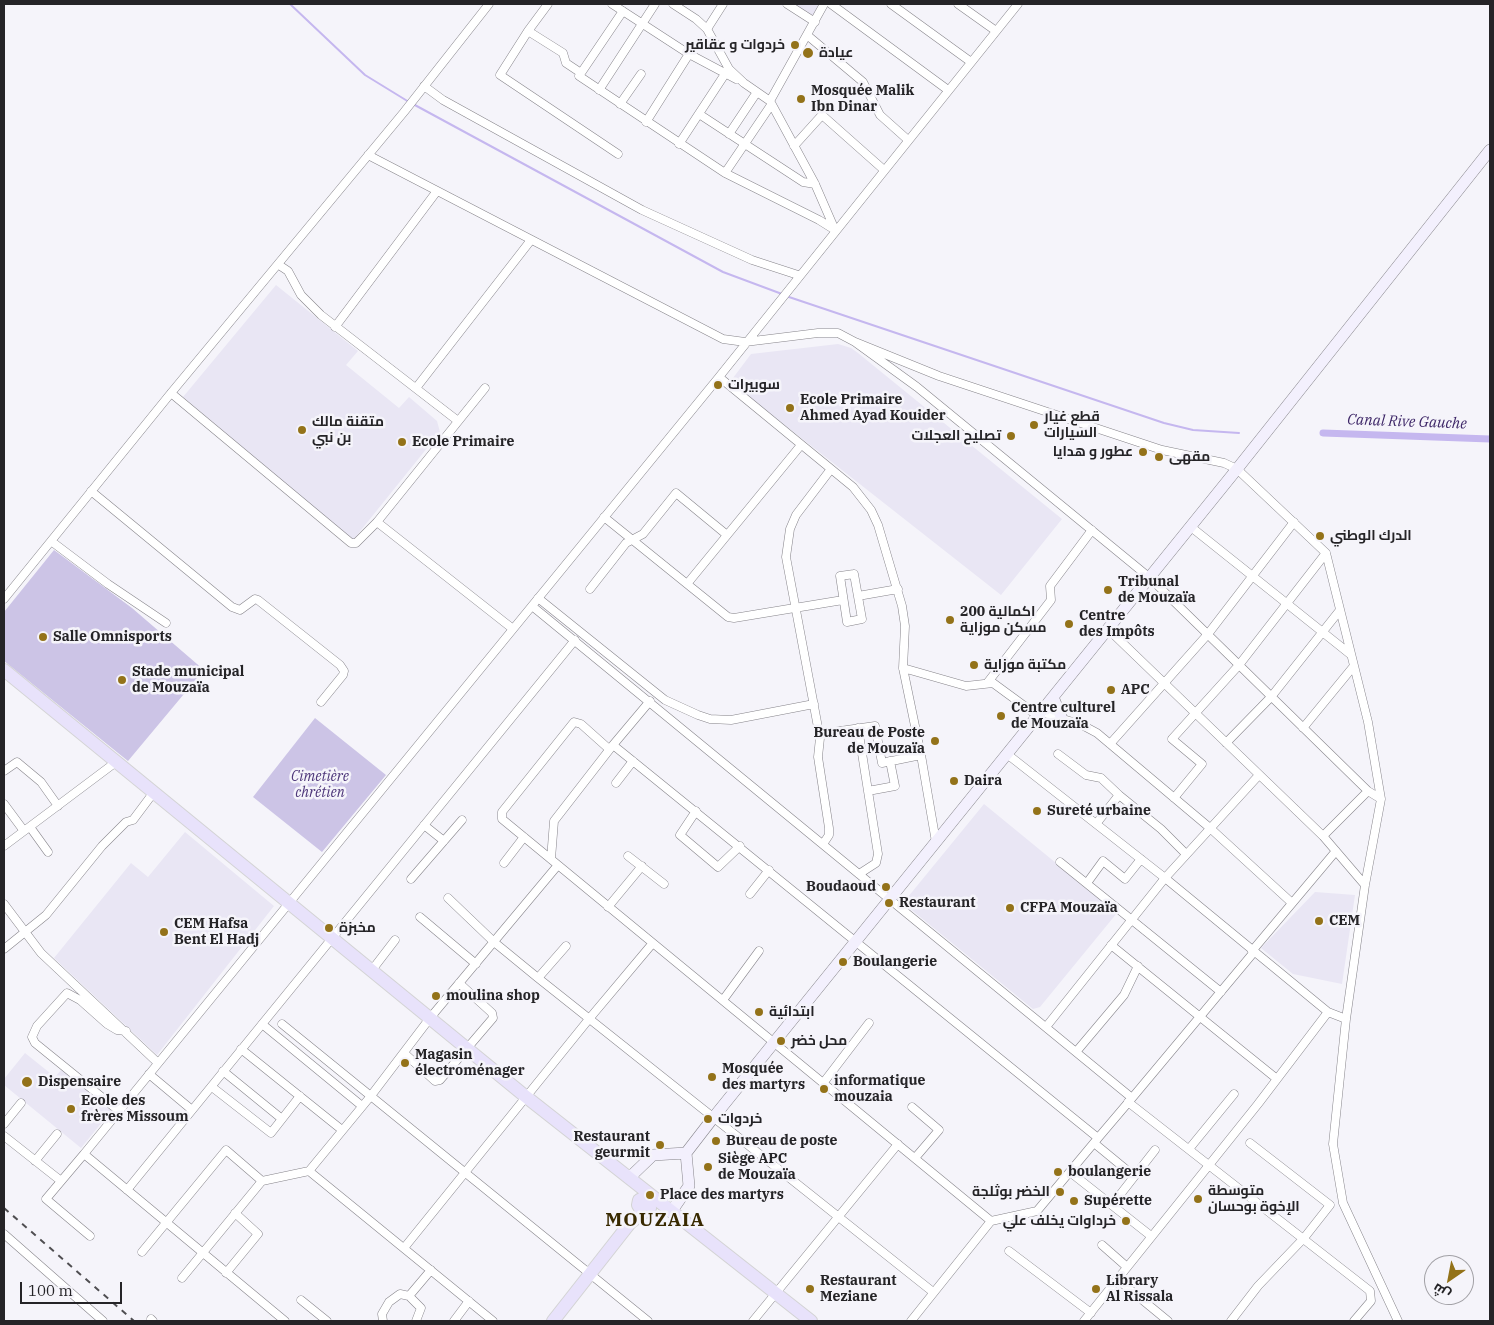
<!DOCTYPE html>
<html>
<head>
<meta charset="utf-8">
<style>
  body { margin:0 }
  #map { position:relative; width:1494px; height:1325px; overflow:hidden; background:#f5f4fa; font-family:"IBM Plex Serif",Cairo,serif }
  canvas { display:block }
  .frame { position:absolute; inset:0; border:5px solid #252427; pointer-events:none }
  .north { position:absolute; left:1424px; top:1255px; width:50px; height:50px; box-sizing:border-box; background:#f5f4fa; border:1px solid #a2a1a6; border-radius:50%; rotate:213deg; font-size:14px; font-weight:700; line-height:20px; text-align:center; color:#252427 }
  .north::after { content:''; display:block; margin:auto; width:18px; height:22px; background:#937219; clip-path:polygon(50% 0,100% 100%,50% 72%,0 100%) }
  .scale { position:absolute; left:20px; top:1282px; width:102px; height:22px; box-sizing:border-box; border:2px solid #252427; border-top:0; padding-left:6px; font-size:15px; line-height:18px; white-space:nowrap; color:#252427; -webkit-text-stroke:4px #f5f4fa; paint-order:stroke }
</style>
</head>
<body>
<div id="map">
<canvas width="1494" height="1325"></canvas>
<div class="frame"></div>
<div class="north">ش</div>
<div class="scale">100 m</div>
</div>
<script>
const context = document.querySelector('canvas').getContext('2d');
context.lineJoin = 'round';
function fill(path, color) { context.fillStyle = color; context.fill(path, 'evenodd'); }
const shape = rows => new Path2D(rows.map(r => 'M' + r).join(''));
function strokePath(path, color, width, dash) { context.strokeStyle = color; context.lineWidth = width; context.lineCap = dash ? 'butt' : 'round'; context.setLineDash(dash || []); context.stroke(path); }
function label(font, color, halo, rows, align = 'center') {
  context.font = font + ' "IBM Plex Serif",Cairo,serif'; context.lineWidth = 5; context.setLineDash([]); context.textBaseline = 'middle'; context.strokeStyle = halo; context.fillStyle = color; for (const [text, x, y, turn = 0] of rows) {
    context.save(); context.translate(x, y); context.rotate((+turn || 0) * Math.PI / 180); context.textAlign = isNaN(turn) ? turn : align; if (halo) context.strokeText(text, 0, 0); context.fillText(text, 0, 0); context.restore();
  }
}
fill(shape([
  [792,4,818,4,814,15,808,15],
  [276,285,358,351,346,365,399,408,409,397,437,421,440,432,353,540,183,397],
  [838,344,851,348,858,353,1062,519,1001,595,730,382,751,354],
  [984,804,1117,913,1040,1007,1033,1009,903,903],
  [185,832,274,906,157,1055,54,958,131,863,148,877],
  [1315,892,1355,895,1342,984,1293,974,1261,948],
  [25,1053,55,1077,62,1069,112,1110,81,1148,4,1085,4,1079]
]), '#e9e6f4');
fill(shape([
  [54,550,132,608,204,670,128,761,4,661,4,612],
  [315,718,386,775,322,852,253,797]
]), '#ccc4e6');
strokePath(shape([
  [290,4,365,75,409,102],
  [413,104,723,272,782,294],
  [786,296,1164,423,1193,430,1239,433]
]), '#c5b7ef', 2);
strokePath(shape([
  [1323,433,1490,439]
]), '#c5b7ef', 7);
const minor = shape([
  [548,4,528,31,563,53,566,63,581,73],
  [612,4,689,54,736,79],
  [673,4,696,19,707,29,729,69,744,83,770,101,815,184,835,230],
  [787,4,815,22],
  [831,4,948,90],
  [891,4,971,62],
  [958,4,996,31],
  [623,11,579,76,725,173,819,220,835,230],
  [707,29,723,4],
  [528,31,500,75,618,154],
  [807,35,863,82,880,115,908,140],
  [424,86,443,100,642,210,752,260,798,275],
  [599,90,655,4],
  [770,101,824,4],
  [620,104,641,74],
  [699,114,803,182,815,184],
  [646,122,689,54],
  [729,134,757,92],
  [679,144,725,74],
  [794,146,822,115,884,170],
  [368,155,723,339,745,342,818,333,838,333,855,342,917,387,1150,578,1368,791,1381,799],
  [725,173,771,105],
  [279,265,288,271,301,295,321,315,458,421],
  [335,327,437,191],
  [855,342,939,376,1162,450,1224,463,1237,469,1326,553,1368,722,1381,799,1365,885,1346,1019,1333,1144,1343,1203,1398,1321],
  [719,377,853,487,871,510,878,525,902,606,905,626,903,668,921,755,936,842],
  [416,388,531,240],
  [171,393,351,543,356,543,377,522,485,388],
  [91,491,232,607,240,610,255,599,258,600,340,665,344,671,343,675,321,702],
  [604,517,728,617,734,618,843,600],
  [377,522,513,629],
  [1191,527,1350,654],
  [51,541,108,584,166,623],
  [854,574,862,619,847,622,840,576,854,574],
  [687,584,801,445],
  [590,589,626,543,643,534,676,493,727,535],
  [858,596,898,589],
  [538,598,665,700,698,715,710,719,731,720,814,704],
  [4,599,171,393,404,112,489,4],
  [532,606,1132,1098,1254,952],
  [1108,629,1323,836,1365,885],
  [903,668,966,686,993,683,1038,716],
  [988,682,1051,600,1050,586,1092,530],
  [1041,712,1082,725,1097,733,1210,828,1292,903],
  [858,728,878,854,876,863,859,874],
  [1303,728,1353,667],
  [819,734,875,726,882,763,921,755],
  [1226,743,1271,697,1340,610],
  [1110,744,1208,634,1294,522],
  [613,745,650,701],
  [609,749,581,724,574,722,502,812,502,819,991,1221,911,1321],
  [1007,754,1165,878,1328,1012],
  [1058,754,1086,775,1101,778,1119,795],
  [4,771,17,762,41,782,58,806],
  [616,783,633,761],
  [868,791,895,786,890,761],
  [1174,798,1202,764,1172,739,1239,665,1326,553],
  [4,804,24,831],
  [696,811,680,835,718,867,740,846],
  [1096,824,1119,795,1161,829,1186,854],
  [424,825,444,841],
  [30,827,48,852],
  [1323,836,1368,791],
  [823,844,829,835,829,828,818,757,820,738,786,557,790,529,796,515,831,469],
  [4,846,116,762],
  [628,856,664,884],
  [551,859,554,821,613,745,1098,1138,1132,1098],
  [1060,862,1221,992],
  [504,863,524,837],
  [411,879,462,820],
  [1087,883,1103,861,1125,879,1141,859],
  [750,894,769,870],
  [448,898,494,942,538,978,933,1292],
  [4,904,41,953,158,1063],
  [608,907,642,866],
  [420,917,476,964],
  [1111,945,1277,1079],
  [4,949,46,915,102,846,126,822,133,820,154,792],
  [1252,951,1336,851],
  [372,970,395,940],
  [538,978,566,946],
  [723,1000,759,951],
  [262,1024,362,1106],
  [282,1024,648,1321],
  [1046,1027,1165,878,1259,775],
  [241,1049,342,1130],
  [1076,1052,1124,995,1138,966],
  [404,1053,435,1081,440,1080,493,1018,492,1013,459,983],
  [223,1071,282,1119],
  [149,1074,192,1110],
  [824,1082,869,1023],
  [212,1087,271,1133,300,1096],
  [1128,1102,1370,1291,1371,1301,1354,1321],
  [912,1107,939,1130,915,1158],
  [119,1111,35,1043,32,1037,37,1026,67,993,80,1000,107,1024,117,1030,126,1031],
  [4,1124,21,1103],
  [4,1136,61,1181],
  [1094,1143,1134,1176],
  [1189,1149,1234,1094],
  [84,1154,46,1199,90,1236],
  [35,1161,57,1134],
  [1070,1172,1151,1236],
  [127,1190,575,640],
  [1112,1205,1155,1150],
  [991,1221,1037,1211,1098,1138],
  [4,1234,103,1321],
  [1102,1245,1127,1267],
  [404,1248,589,1019,652,944],
  [1009,1251,1091,1313],
  [142,1252,226,1150,262,1181,309,1171],
  [226,1273,258,1234,235,1213],
  [182,1278,262,1181],
  [1117,1279,1168,1321],
  [409,1296,421,1308,416,1321],
  [301,1300,327,1321],
  [151,1319,153,1321],
  [285,1321,84,1154,719,377,1018,4],
  [383,1321,382,1314,389,1302,400,1294,409,1296,431,1270],
  [454,1321,469,1301],
  [493,1321,309,1171,370,1097,430,1018,558,865],
  [753,1321,898,1144],
  [1084,1321,1258,1104,1328,1012,1346,1019],
  [1231,1321,1258,1286,1304,1238,1330,1205,1250,1143]
]);
const secondary = shape([
  [1053,697,1062,719],
  [629,1178,653,1155,686,1153],
  [671,1212,689,1186,686,1153,713,1118,1237,469,1490,150]
]);
const primary = shape([
  [4,670,525,1096,811,1321],
  [650,1208,641,1210,638,1205,639,1200,645,1197,654,1198],
  [553,1321,630,1223,647,1210]
]);
strokePath(minor, '#86848a', 9);
strokePath(secondary, '#86848a', 12);
strokePath(primary, '#d3d3d4', 14);
strokePath(minor, '#fff', 8);
strokePath(secondary, '#f3f0fd', 11);
strokePath(primary, '#e8e2fb', 12);
strokePath(shape([
  [4,1208,134,1321]
]), '#4f4e51', 2, [6, 6]);
for (const [x, y, r, color] of [
  [795,45,5,"#937219"],
  [808,53,6,"#937219"],
  [801,99,5,"#937219"],
  [718,385,5,"#937219"],
  [790,408,5,"#937219"],
  [1034,425,5,"#937219"],
  [302,430,5,"#937219"],
  [1011,436,5,"#937219"],
  [402,442,5,"#937219"],
  [1143,452,5,"#937219"],
  [1159,457,5,"#937219"],
  [1320,536,5,"#937219"],
  [1108,590,5,"#937219"],
  [950,620,5,"#937219"],
  [1069,624,5,"#937219"],
  [43,637,5,"#937219"],
  [974,665,5,"#937219"],
  [122,680,5,"#937219"],
  [1111,690,5,"#937219"],
  [1001,716,5,"#937219"],
  [935,741,5,"#937219"],
  [954,781,5,"#937219"],
  [1037,811,5,"#937219"],
  [886,887,5,"#937219"],
  [889,903,5,"#937219"],
  [1010,908,5,"#937219"],
  [1319,921,5,"#937219"],
  [329,928,5,"#937219"],
  [164,932,5,"#937219"],
  [843,962,5,"#937219"],
  [436,996,5,"#937219"],
  [759,1012,5,"#937219"],
  [781,1041,5,"#937219"],
  [405,1063,5,"#937219"],
  [712,1077,5,"#937219"],
  [27,1082,6,"#937219"],
  [824,1089,5,"#937219"],
  [71,1109,5,"#937219"],
  [708,1119,5,"#937219"],
  [716,1141,5,"#937219"],
  [660,1145,5,"#937219"],
  [708,1167,5,"#937219"],
  [1058,1172,5,"#937219"],
  [1060,1192,5,"#937219"],
  [650,1195,5,"#937219"],
  [1198,1199,5,"#937219"],
  [1074,1201,5,"#937219"],
  [1126,1221,5,"#937219"],
  [810,1289,5,"#937219"],
  [1096,1289,5,"#937219"]
]) { const dot = new Path2D(); dot.arc(x, y, r, 0, 2 * Math.PI); context.fillStyle = color; context.fill(dot); strokePath(dot, '#f5f4fa', 2); }
label('bold 14px', '#252427', '#f5f4fa', [
  ["خردوات و عقاقير",785,45,"right"],
  ["عيادة",819,53],
  ["Mosquée Malik",811,91],
  ["Ibn Dinar",811,107],
  ["سوبيرات",728,385],
  ["Ecole Primaire",800,400],
  ["Ahmed Ayad Kouider",800,416],
  ["قطع غيار",1044,417],
  ["السيارات",1044,433],
  ["متقنة مالك",312,422],
  ["بن نبي",312,438],
  ["تصليح العجلات",1001,436,"right"],
  ["Ecole Primaire",412,442],
  ["عطور و هدايا",1133,452,"right"],
  ["مقهى",1169,457],
  ["الدرك الوطني",1330,536],
  ["Tribunal",1118,582],
  ["de Mouzaïa",1118,598],
  ["اكمالية 200",960,612],
  ["مسكن موزاية",960,628],
  ["Centre",1079,616],
  ["des Impôts",1079,632],
  ["Salle Omnisports",53,637],
  ["مكتبة موزاية",984,665],
  ["Stade municipal",132,672],
  ["de Mouzaïa",132,688],
  ["APC",1121,690],
  ["Centre culturel",1011,708],
  ["de Mouzaïa",1011,724],
  ["Bureau de Poste",925,733,"right"],
  ["de Mouzaïa",925,749,"right"],
  ["Daira",964,781],
  ["Sureté urbaine",1047,811],
  ["Boudaoud",876,887,"right"],
  ["Restaurant",899,903],
  ["CFPA Mouzaïa",1020,908],
  ["CEM",1329,921],
  ["CEM Hafsa",174,924],
  ["Bent El Hadj",174,940],
  ["مخبزة",339,928],
  ["Boulangerie",853,962],
  ["moulina shop",446,996],
  ["ابتدائية",769,1012],
  ["محل خضر",791,1041],
  ["Magasin",415,1055],
  ["électroménager",415,1071],
  ["Mosquée",722,1069],
  ["des martyrs",722,1085],
  ["informatique",834,1081],
  ["mouzaia",834,1097],
  ["Dispensaire",38,1082],
  ["Ecole des",81,1101],
  ["frères Missoum",81,1117],
  ["خردوات",718,1119],
  ["Restaurant",650,1137,"right"],
  ["geurmit",650,1153,"right"],
  ["Bureau de poste",726,1141],
  ["Siège APC",718,1159],
  ["de Mouzaïa",718,1175],
  ["boulangerie",1068,1172],
  ["متوسطة",1208,1191],
  ["الإخوة بوحسان",1208,1207],
  ["الخضر بوثلجة",1050,1192,"right"],
  ["Place des martyrs",660,1195],
  ["Supérette",1084,1201],
  ["خرداوات يخلف علي",1116,1221,"right"],
  ["Restaurant",820,1281],
  ["Meziane",820,1297],
  ["Library",1106,1281],
  ["Al Rissala",1106,1297]
], 'left');
label('italic 14px', '#4e377a', '#f5f4fa', [
  ["Cimetière",320,777],
  ["chrétien",320,793]
]);
label('italic 15px', '#3d2667', '#f5f4fa', [
  ["Canal Rive Gauche",1407,422,2]
]);
context.letterSpacing = '1px';
label('bold 19px', '#382900', '#f5f4fa', [
  ["MOUZAIA",655,1221]
]);
context.letterSpacing = '0px';
</script>
</body>
</html>
